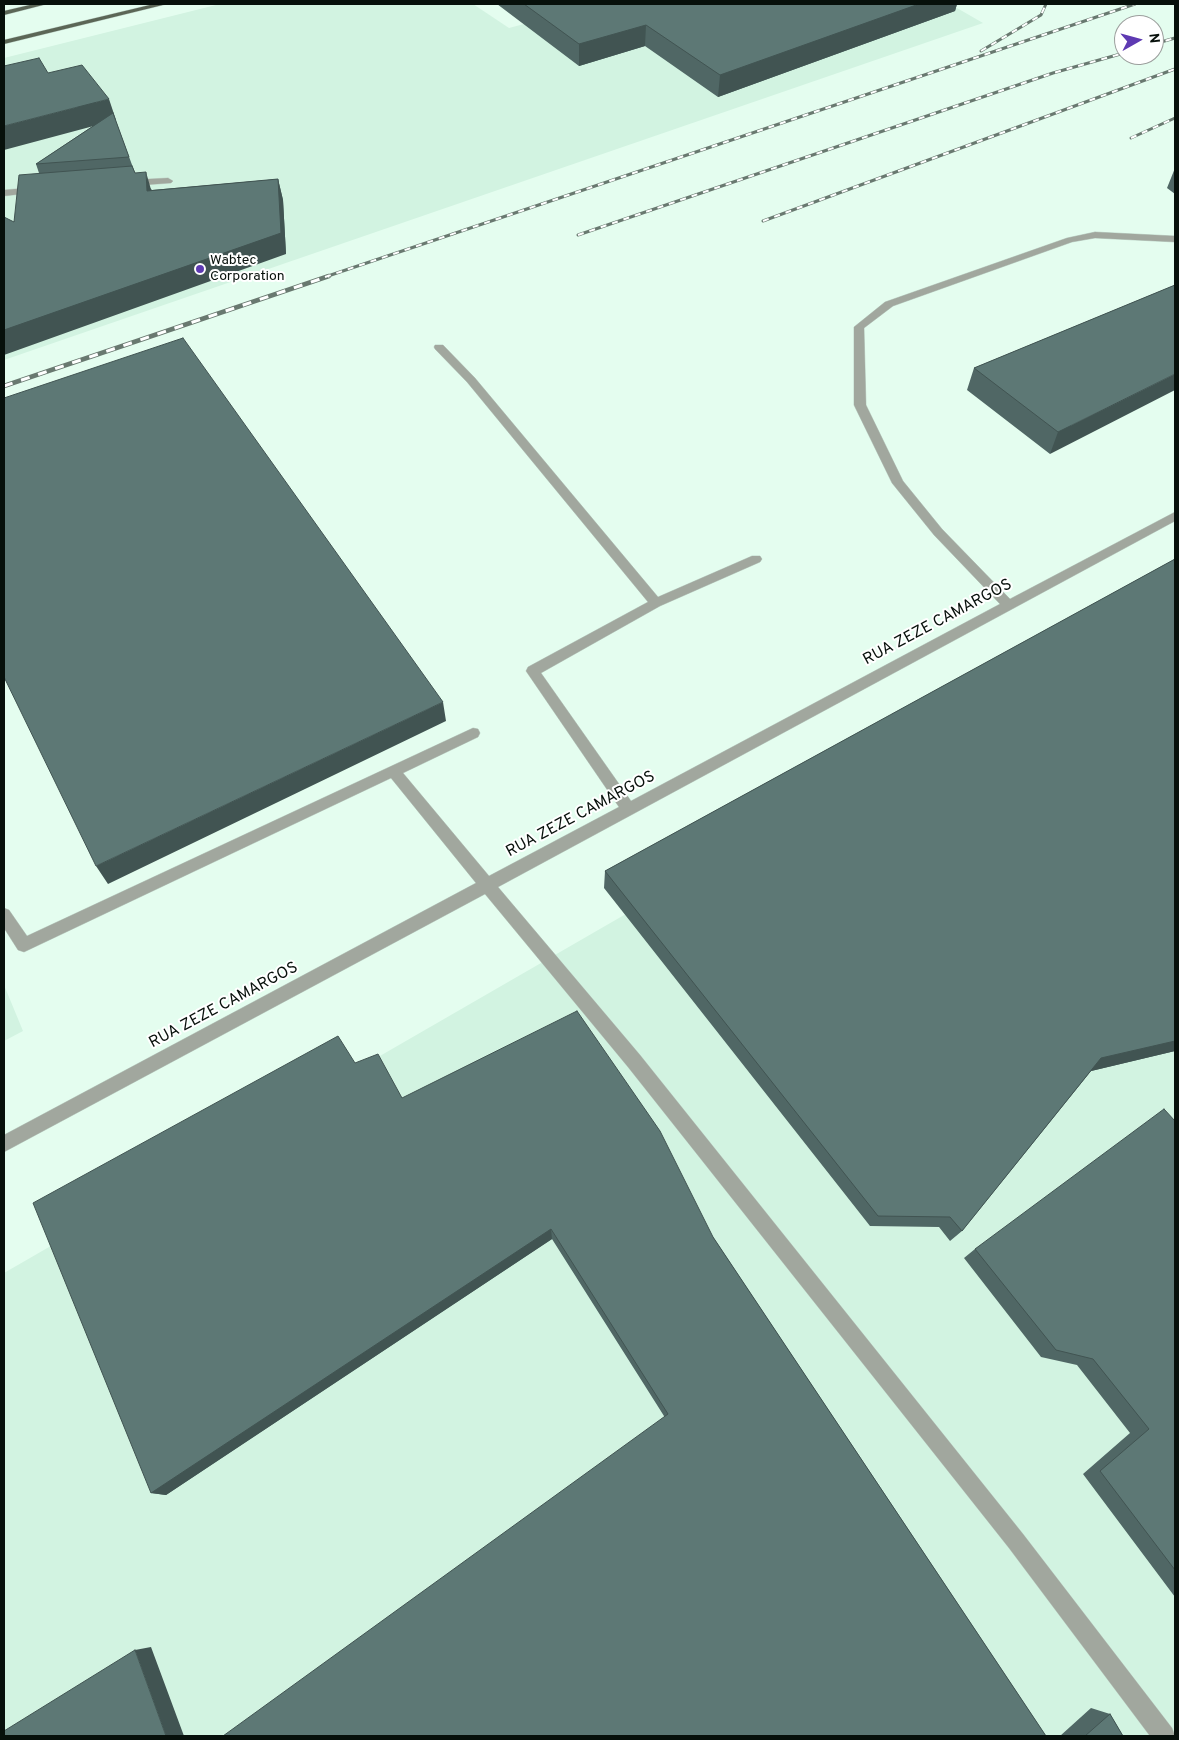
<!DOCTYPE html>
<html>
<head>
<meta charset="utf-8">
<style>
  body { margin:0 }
  #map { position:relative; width:1179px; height:1740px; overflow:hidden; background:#e4fdef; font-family:Overpass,sans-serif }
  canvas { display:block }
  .frame { position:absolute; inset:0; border:5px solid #07100b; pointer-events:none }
  .north { position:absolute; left:1114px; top:15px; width:50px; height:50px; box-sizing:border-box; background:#fff; border:1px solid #9c9f9d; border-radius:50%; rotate:83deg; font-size:14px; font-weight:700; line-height:20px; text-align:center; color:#07100b }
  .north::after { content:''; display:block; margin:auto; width:18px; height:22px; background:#5e3ab2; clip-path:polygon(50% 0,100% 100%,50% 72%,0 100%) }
</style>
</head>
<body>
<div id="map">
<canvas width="1179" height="1740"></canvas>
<div class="frame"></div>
<div class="north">N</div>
</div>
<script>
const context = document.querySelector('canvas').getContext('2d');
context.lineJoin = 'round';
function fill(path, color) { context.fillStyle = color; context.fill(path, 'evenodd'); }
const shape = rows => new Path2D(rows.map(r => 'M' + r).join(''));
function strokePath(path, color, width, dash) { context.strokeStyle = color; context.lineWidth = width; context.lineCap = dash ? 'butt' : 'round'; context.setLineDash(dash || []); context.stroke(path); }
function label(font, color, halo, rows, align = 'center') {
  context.font = font + ' Overpass,sans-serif'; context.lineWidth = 4; context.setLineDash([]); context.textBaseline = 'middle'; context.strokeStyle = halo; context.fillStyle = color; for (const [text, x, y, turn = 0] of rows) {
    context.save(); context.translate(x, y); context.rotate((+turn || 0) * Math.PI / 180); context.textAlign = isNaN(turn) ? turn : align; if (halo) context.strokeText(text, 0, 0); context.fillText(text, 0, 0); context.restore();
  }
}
fill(shape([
  [220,4,473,4,509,28,599,4,950,4,983,23,4,360,4,58],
  [1175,597,1175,1736,4,1736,4,1273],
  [4,985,23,1031,4,1041]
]), '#d2f3e1');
const minor = shape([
  [168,178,173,181,171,183,130,186,125,183,130,180,168,178],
  [37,187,42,190,40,192,4,196,4,190,37,187],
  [1095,232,1175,236,1175,242,1095,238,1072,242,893,306,864,328,866,405,903,481,942,529,1010,599,1175,512,1175,521,498,887,640,1055,1023,1534,1172,1728,1175,1736,1150,1736,1009,1548,628,1067,485,894,4,1152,4,1135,476,883,391,778,24,952,18,950,4,928,4,908,9,910,27,936,473,728,478,729,480,733,478,737,403,773,489,876,619,807,526,671,528,667,648,602,467,382,435,349,434,347,435,345,443,345,475,378,658,597,752,556,760,556,762,559,760,562,660,606,541,673,631,801,1000,604,934,535,892,483,854,405,854,327,885,302,1067,238,1095,232]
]);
const major = shape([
  [34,4,47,4,4,15,4,11,34,4],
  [154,4,167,4,4,44,4,40,154,4]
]);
strokePath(minor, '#c1d7cb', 1);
strokePath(major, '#c1d7cb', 1);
fill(minor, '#a1a79e');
fill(major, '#5b6656');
const railFar1 = shape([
  [1154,44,1175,38],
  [981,51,1041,15,1046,4],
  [1131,138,1175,118],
  [763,221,1175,69],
  [578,235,1053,73,1124,53],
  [325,277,1135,4]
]);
const rail = shape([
  [4,386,329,276]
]);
strokePath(railFar1, '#697970', 3);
strokePath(rail, '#697970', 4.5);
strokePath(railFar1, '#fff', 2, [6]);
strokePath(rail, '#fff', 3, [9]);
fill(shape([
  [497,4,957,4,955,11,718,97,645,46,579,66],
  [48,73,113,113,135,173,152,190,278,179,283,200,286,254,14,222,39,173,36,164,93,126],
  [1175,168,1175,194,1167,188],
  [1175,285,1050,454,967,390,974,368],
  [1175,559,1175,1051,1091,1071,962,1231,950,1241,939,1227,870,1226,604,888,605,871],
  [355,1063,402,1098,713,1237,1046,1736,664,1416,552,1239,166,1495,151,1493],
  [1175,1121,1175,1597,1083,1474,1130,1433,1077,1365,1041,1357,964,1258,975,1249],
  [1091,1708,1110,1714,1123,1736,1060,1736]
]), '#506765');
fill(shape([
  [919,4,957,4,955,11,718,97,720,75],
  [646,25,645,46,579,66,579,44],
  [109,99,116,120,4,150,4,126],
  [146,172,152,193,147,191],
  [278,179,283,200,286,254,4,355,4,330],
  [1175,374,1175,390,1050,454,1058,432],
  [443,702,446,721,108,884,96,866],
  [1175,1041,1175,1051,1087,1072,1101,1058],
  [551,1229,552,1239,166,1495,151,1493],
  [151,1647,184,1736,166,1736,135,1650]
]), '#415452');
const building = shape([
  [524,4,919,4,720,75,646,25,579,44,524,4],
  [39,58,48,73,82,65,109,99,4,126,4,66,39,58],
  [113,113,129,157,36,164,113,113],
  [132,166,135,173,146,172,147,191,278,179,281,233,4,330,4,217,14,222,19,175,132,166],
  [1175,285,1175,374,1058,432,974,368,1175,285],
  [183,338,443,702,96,866,4,677,4,398,183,338],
  [1175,559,1175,1041,1101,1058,962,1231,950,1217,878,1216,605,871,1175,559],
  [577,1011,660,1131,713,1237,1046,1736,223,1736,668,1414,551,1229,151,1493,33,1203,338,1036,355,1063,378,1054,402,1098,577,1011],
  [1164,1109,1175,1121,1175,1570,1100,1471,1149,1429,1093,1359,1056,1350,975,1249,1164,1109],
  [135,1650,166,1736,4,1736,4,1731,135,1650],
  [1110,1714,1123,1736,1085,1736,1110,1714]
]);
fill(building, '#5d7875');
strokePath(building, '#415452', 1);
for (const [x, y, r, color] of [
  [200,269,5,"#5e3ab2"]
]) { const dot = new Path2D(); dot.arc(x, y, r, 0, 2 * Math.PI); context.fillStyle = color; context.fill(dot); strokePath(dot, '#fff', 2); }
label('14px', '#07100b', '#fff', [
  ["Wabtec",210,261],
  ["Corporation",210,277]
], 'left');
label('16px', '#07100b', '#fff', [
  ["RUA ZEZE CAMARGOS",938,623,-28],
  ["RUA ZEZE CAMARGOS",581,815,-28],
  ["RUA ZEZE CAMARGOS",224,1006,-28]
]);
</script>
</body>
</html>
